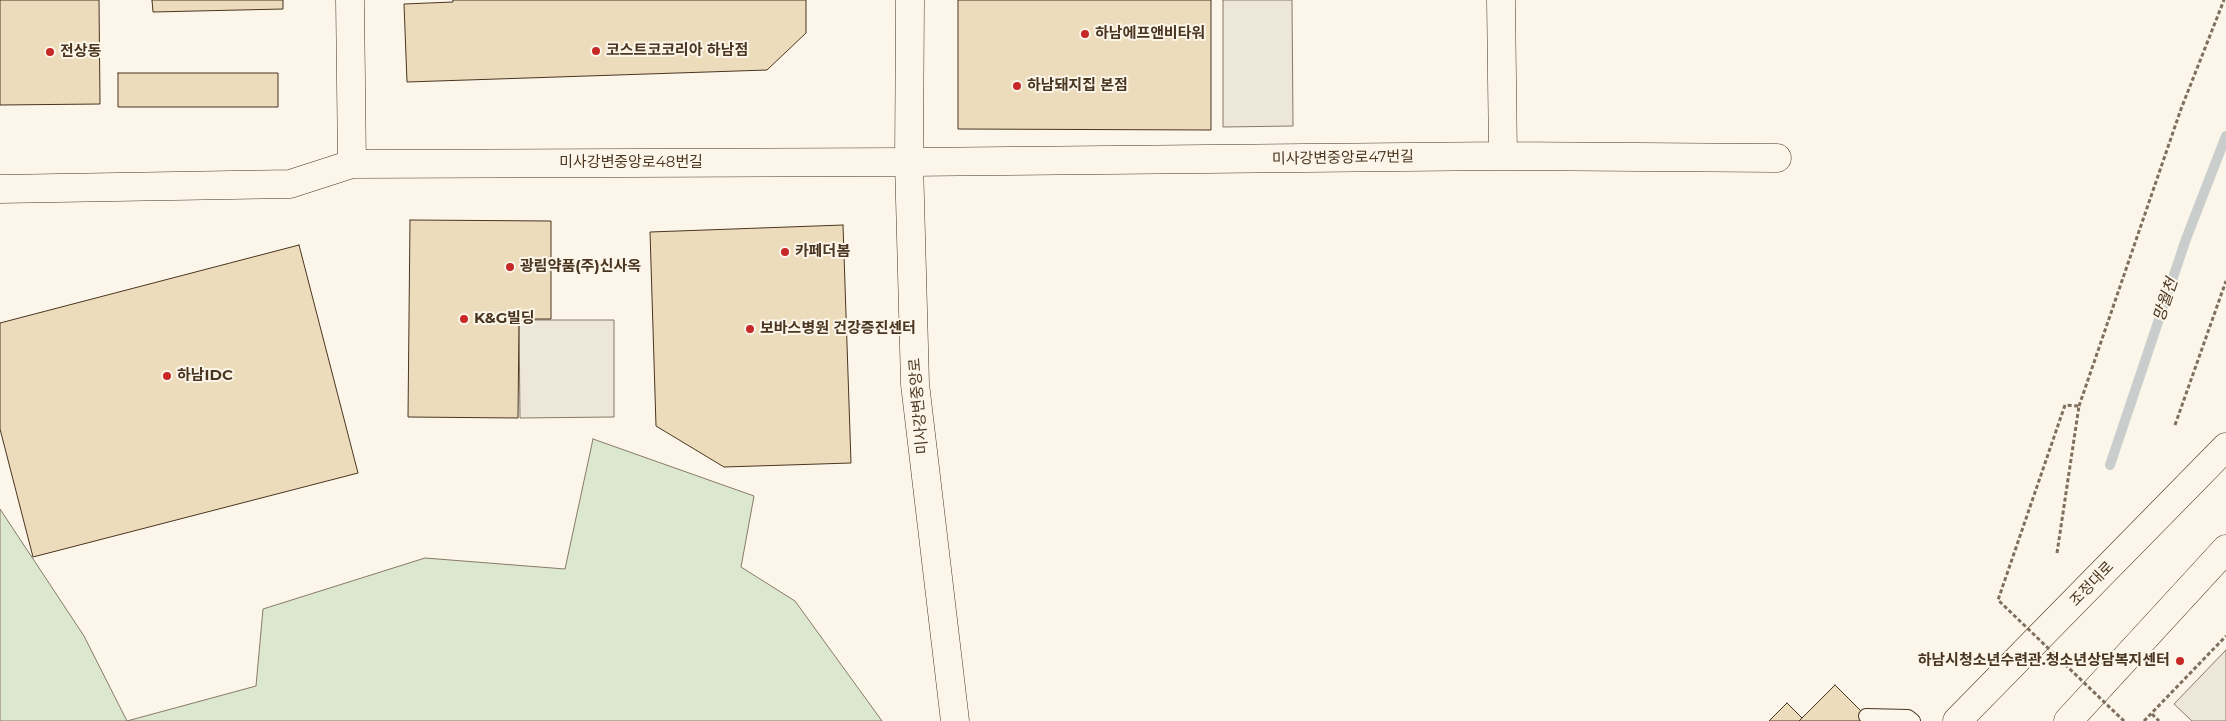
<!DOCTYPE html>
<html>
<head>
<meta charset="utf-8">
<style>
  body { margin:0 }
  canvas { display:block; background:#fbf6e9 }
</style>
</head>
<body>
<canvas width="2226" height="721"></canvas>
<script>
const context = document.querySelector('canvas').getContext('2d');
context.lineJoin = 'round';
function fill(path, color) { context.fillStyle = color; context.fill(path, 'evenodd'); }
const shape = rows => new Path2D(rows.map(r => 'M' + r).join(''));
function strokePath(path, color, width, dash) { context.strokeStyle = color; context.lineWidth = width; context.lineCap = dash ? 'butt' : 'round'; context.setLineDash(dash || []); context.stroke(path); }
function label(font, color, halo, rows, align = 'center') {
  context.font = font + ' Montserrat,"Noto Sans KR",sans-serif'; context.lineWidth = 4; context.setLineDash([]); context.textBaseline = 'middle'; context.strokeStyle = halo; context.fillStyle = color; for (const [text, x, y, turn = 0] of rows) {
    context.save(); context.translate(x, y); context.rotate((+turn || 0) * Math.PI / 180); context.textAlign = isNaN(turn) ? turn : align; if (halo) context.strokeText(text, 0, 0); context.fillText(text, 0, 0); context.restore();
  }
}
const green = shape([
  [593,439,754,496,741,567,795,601,882,721,0,721,0,509,84,636,127,721,256,686,263,609,425,558,565,569,593,439]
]);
fill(green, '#dce7d0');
strokePath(green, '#887966', 1);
const parking = shape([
  [1223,0,1292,0,1293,126,1223,127,1223,0],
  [519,320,614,320,614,417,520,418,519,320],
  [2226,650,2226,721,2192,721,2174,704,2226,650]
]);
fill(parking, '#ede7d9');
strokePath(parking, '#887966', 1);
strokePath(shape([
  [2110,465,2186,239,2226,136]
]), '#c9cecd', 10);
const building = shape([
  [0,0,99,0,100,104,0,105,0,0],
  [152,0,283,0,283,9,153,12,152,0],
  [453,0,806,0,806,33,767,70,407,82,404,4,453,2,453,0],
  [958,0,1211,0,1211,130,958,129,958,0],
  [118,73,278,73,278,107,118,107,118,73],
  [410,220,551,221,551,319,519,319,518,418,408,417,410,220],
  [843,225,851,463,724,467,656,426,650,232,843,225],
  [299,245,358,473,33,557,0,429,0,323,299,245],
  [1835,685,1871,721,1799,721,1835,685],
  [1787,703,1802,718,1799,721,1769,721,1787,703]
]);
fill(building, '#ecdcbc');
strokePath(building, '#4a3520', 1);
const service = shape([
  [1866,716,1908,717,1913,721]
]);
const minor = shape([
  [350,0,352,164],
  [1501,0,1503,156],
  [0,189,290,184,352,164,909,162,1503,156,1777,158]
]);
const tertiary = shape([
  [910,0,909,162,915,384,955,721]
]);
const primary = shape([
  [1957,721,2226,447],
  [2068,721,2226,549]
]);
strokePath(service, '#4a3520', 16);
strokePath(minor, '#4a3520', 29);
strokePath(tertiary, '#4a3520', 29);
strokePath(primary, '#4a3520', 29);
strokePath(shape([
  [2079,406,2181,109,2224,0],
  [2175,425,2226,281],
  [2057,553,2079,406,2065,405],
  [2152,714,2159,721],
  [2144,721,2226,636]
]), '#7f6f5c', 3, [4, 2.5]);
strokePath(service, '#fbf6e9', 14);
strokePath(minor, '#fbf6e9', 28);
strokePath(tertiary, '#fbf6e9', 28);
strokePath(primary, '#fbf6e9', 28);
strokePath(shape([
  [2065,405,1998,600,2124,721]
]), '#7f6f5c', 3, [4, 2.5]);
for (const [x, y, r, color] of [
  [1085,34,5,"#c62828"],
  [596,51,5,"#c62828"],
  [50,52,5,"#c62828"],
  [1017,86,5,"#c62828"],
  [785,252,5,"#c62828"],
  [510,267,5,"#c62828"],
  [464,319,5,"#c62828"],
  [750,329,5,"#c62828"],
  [167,376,5,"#c62828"],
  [2180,661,5,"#c62828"]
]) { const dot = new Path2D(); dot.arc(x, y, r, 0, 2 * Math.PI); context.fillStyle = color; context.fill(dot); strokePath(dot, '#fbf6e9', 2); }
label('bold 15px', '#4a3520', '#fbf6e9', [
  ["하남에프앤비타워",1095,34],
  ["코스트코코리아 하남점",606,51],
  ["전상동",60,52],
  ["하남돼지집 본점",1027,86],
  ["카페더봄",795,252],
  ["광림약품(주)신사옥",520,267],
  ["K&G빌딩",474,319],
  ["보바스병원 건강증진센터",760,329],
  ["하남IDC",177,376],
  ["하남시청소년수련관.청소년상담복지센터",2170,661,"right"]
], 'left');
label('15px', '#4a3520', '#fbf6e9', [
  ["미사강변중앙로47번길",1343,158,-1],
  ["미사강변중앙로48번길",631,163],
  ["미사강변중앙로",919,406,-95],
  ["조정대로",2092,584,-46]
]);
label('italic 16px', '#4a3520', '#fbf6e9', [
  ["망월천",2166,300,-71]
]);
</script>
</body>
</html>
